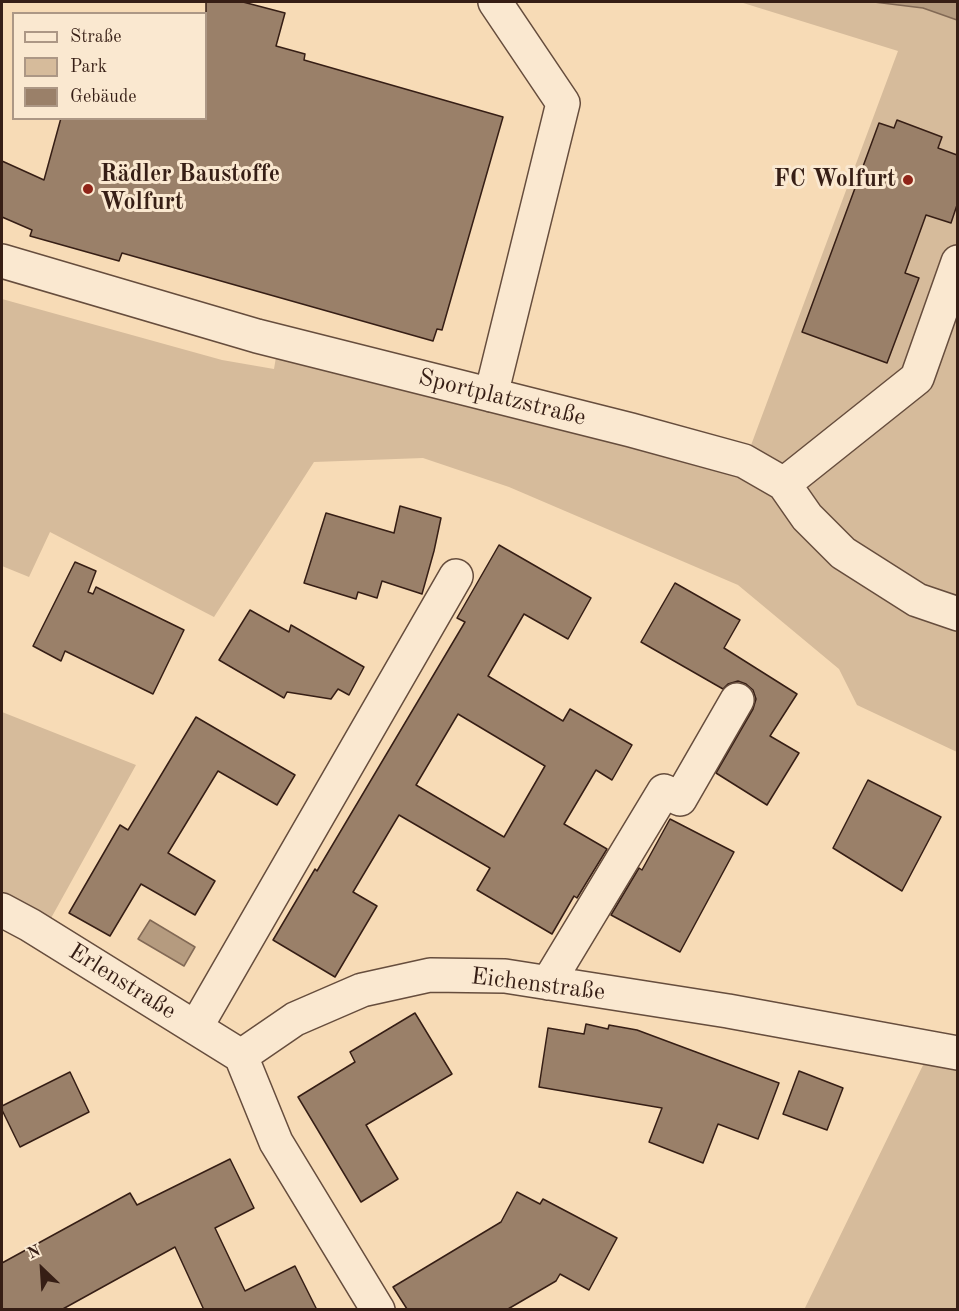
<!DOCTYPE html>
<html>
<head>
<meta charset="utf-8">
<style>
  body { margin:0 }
  #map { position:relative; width:959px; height:1311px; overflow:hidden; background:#f7dbb6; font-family:"Old Standard TT",serif }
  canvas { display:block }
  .frame { position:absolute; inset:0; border:3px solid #361e15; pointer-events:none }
  .legend { position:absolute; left:12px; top:12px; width:195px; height:108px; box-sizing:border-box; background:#fae8d0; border:2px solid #ac9785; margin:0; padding:8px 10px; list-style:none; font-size:18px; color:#361e15 }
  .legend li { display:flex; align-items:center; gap:12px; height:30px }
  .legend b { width:30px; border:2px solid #ac9785 }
  .north { position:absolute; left:12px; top:1239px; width:60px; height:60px; -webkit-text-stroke:4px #fae8d0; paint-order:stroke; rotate:335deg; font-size:16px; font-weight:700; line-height:24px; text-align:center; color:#361e15 }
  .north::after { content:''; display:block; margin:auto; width:21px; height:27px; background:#361e15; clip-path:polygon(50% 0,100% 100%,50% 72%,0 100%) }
</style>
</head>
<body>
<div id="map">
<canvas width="959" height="1311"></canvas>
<div class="frame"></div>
<ul class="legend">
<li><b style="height:8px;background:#fae8d0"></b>Straße</li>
<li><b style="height:16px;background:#d6bb9b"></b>Park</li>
<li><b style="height:16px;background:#9a8069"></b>Gebäude</li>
</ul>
<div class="north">N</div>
</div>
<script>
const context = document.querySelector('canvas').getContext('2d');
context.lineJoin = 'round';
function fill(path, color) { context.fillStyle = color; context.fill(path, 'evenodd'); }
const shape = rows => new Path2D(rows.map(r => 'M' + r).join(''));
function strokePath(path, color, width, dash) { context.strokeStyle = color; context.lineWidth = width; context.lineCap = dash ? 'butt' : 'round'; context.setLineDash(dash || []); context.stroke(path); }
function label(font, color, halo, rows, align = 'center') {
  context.font = font + ' "Old Standard TT",serif'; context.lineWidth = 6; context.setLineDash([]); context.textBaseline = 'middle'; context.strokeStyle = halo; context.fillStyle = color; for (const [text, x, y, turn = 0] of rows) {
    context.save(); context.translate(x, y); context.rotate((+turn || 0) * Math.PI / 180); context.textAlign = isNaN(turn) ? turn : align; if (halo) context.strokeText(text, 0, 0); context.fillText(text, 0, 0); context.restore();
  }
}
fill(shape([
  [740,2,874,2,923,8,957,20,957,752,857,705,839,669,738,585,509,487,423,458,314,462,214,617,50,532,29,577,2,566,2,299,222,360,274,369,278,345,744,464,898,51],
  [2,712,136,765,45,929,2,906],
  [926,1059,957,1064,957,1309,804,1310]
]), '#d6bb9b');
const water = shape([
  [874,2,957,2,957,20,923,8,874,2],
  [150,920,195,947,184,966,138,939,150,920]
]);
fill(water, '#b59b7f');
strokePath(water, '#826955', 1.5);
const building = shape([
  [206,2,243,2,285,13,276,46,305,54,304,60,503,117,442,330,437,329,433,341,122,253,119,261,30,236,32,230,2,217,2,161,44,180,61,118,206,118,206,2],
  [897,120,942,137,938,148,957,155,957,205,951,223,926,215,905,273,919,278,887,363,802,332,879,123,894,128,897,120],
  [400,506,441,518,434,551,422,594,382,581,377,598,358,592,356,599,304,583,326,513,394,533,400,506],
  [499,545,591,598,568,639,524,614,488,676,563,721,570,709,632,745,612,780,596,770,564,824,607,849,577,898,574,896,552,934,477,890,490,868,399,815,353,892,377,906,335,977,273,940,315,869,317,871,465,622,457,618,499,545],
  [458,714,545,766,504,837,416,785,458,714],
  [75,562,96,571,88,592,93,594,96,587,184,630,153,694,65,651,61,661,33,646,75,562],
  [675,583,740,620,724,648,797,694,770,736,799,753,767,805,716,773,753,709,756,699,753,690,746,684,738,681,728,684,723,689,641,642,675,583],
  [250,610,289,632,291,625,364,667,349,695,338,689,331,699,287,692,284,698,219,660,250,610],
  [196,717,295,775,277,805,218,771,168,853,215,881,195,915,141,884,110,936,69,913,120,825,128,830,196,717],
  [868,780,941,817,902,891,833,848,868,780],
  [670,819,734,852,680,952,611,915,639,868,642,870,670,819],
  [415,1013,452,1074,366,1125,398,1179,361,1202,298,1097,355,1062,350,1052,415,1013],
  [586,1024,608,1029,609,1025,637,1030,779,1083,758,1139,718,1124,703,1163,649,1142,662,1108,539,1087,548,1028,584,1034,586,1024],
  [799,1071,843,1088,827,1130,783,1114,799,1071],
  [70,1072,89,1112,20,1147,2,1110,2,1106,70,1072],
  [230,1159,254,1208,215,1228,245,1291,295,1266,317,1310,204,1310,175,1247,61,1310,2,1310,2,1263,130,1193,137,1205,230,1159],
  [517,1192,540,1204,543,1199,617,1238,589,1290,560,1274,556,1281,508,1309,407,1309,393,1287,501,1222,517,1192]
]);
fill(building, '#9a8069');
strokePath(building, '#361e15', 1.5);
const minor = shape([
  [2,261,257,336,631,430,744,461,784,484,807,517,843,553,917,600,958,614],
  [491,395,563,103,495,2],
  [784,484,917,378,958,262],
  [2,910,30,925,241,1056],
  [548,983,664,791,680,799,737,700],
  [196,1027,456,576],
  [241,1056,295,1019,362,990,430,975,505,976,728,1011,958,1053],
  [241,1056,276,1142,378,1310]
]);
strokePath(minor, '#664d3d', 36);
strokePath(minor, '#fae8d0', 33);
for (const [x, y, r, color] of [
  [908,180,6,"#8f2418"],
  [88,189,6,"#8f2418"]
]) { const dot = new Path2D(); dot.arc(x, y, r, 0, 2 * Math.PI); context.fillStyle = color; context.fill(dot); strokePath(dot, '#fae8d0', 2); }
label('bold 24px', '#361e15', '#fae8d0', [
  ["Rädler Baustoffe",100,175],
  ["Wolfurt",100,203],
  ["FC Wolfurt",896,180,"right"]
], 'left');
label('24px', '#361e15', '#fae8d0', [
  ["Sportplatzstraße",502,398,14],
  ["Erlenstraße",122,982,32],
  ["Eichenstraße",538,985,7]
]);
</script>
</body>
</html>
